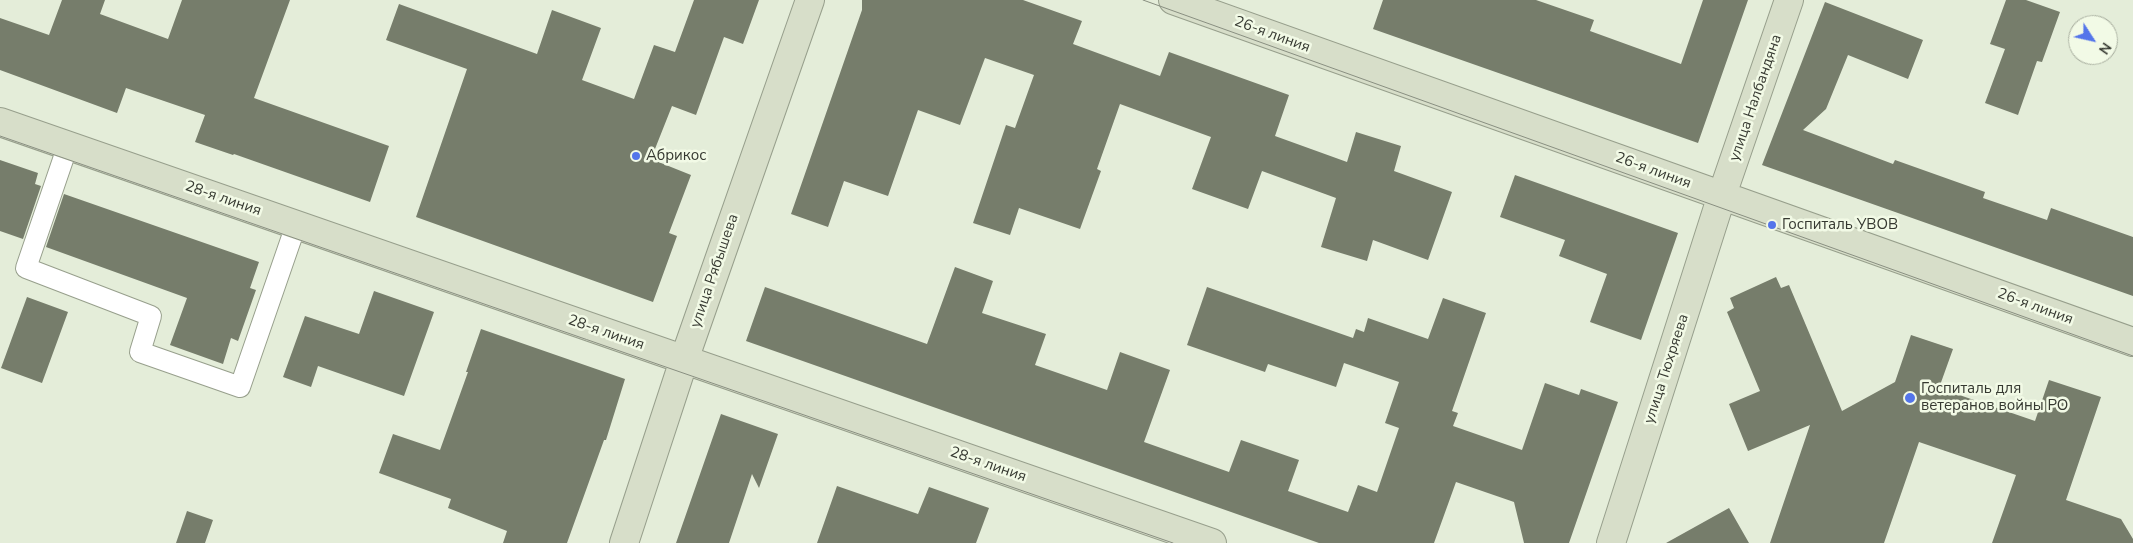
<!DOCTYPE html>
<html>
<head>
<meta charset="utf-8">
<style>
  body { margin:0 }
  #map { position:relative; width:2133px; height:543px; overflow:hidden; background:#e4edd9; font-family:"Nunito Sans",sans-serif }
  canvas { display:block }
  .north { position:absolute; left:2068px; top:15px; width:50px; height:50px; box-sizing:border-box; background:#f2fae6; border:1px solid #a7ad9e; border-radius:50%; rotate:125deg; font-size:14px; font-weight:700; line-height:20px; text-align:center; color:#363931 }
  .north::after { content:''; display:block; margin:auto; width:18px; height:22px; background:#5475ea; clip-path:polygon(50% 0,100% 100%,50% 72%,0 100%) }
</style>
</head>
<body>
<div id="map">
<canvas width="2133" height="543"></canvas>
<div class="north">N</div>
</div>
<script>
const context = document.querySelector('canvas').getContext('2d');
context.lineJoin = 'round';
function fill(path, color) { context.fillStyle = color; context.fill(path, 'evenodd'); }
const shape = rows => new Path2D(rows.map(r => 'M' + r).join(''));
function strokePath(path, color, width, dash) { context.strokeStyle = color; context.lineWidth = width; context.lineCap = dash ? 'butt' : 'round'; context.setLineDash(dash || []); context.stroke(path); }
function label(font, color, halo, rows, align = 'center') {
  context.font = font + ' "Nunito Sans",sans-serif'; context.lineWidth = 5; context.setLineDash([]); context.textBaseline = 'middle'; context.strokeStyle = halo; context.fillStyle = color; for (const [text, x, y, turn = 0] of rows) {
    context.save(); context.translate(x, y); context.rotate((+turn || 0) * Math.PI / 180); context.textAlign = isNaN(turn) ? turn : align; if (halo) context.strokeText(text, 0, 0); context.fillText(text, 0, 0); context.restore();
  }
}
fill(shape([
  [62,0,105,0,100,14,168,39,182,0,290,0,254,98,389,146,370,202,234,154,233,155,195,142,205,115,126,88,117,113,0,70,0,18,49,35],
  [694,0,759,0,743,44,724,37,696,115,672,106,651,159,691,175,669,233,677,236,653,302,416,217,467,69,386,40,399,4,537,54,552,10,601,28,582,80,634,99,654,45,675,52],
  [862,0,1023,0,1082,21,1073,44,1160,76,1169,52,1289,95,1275,136,1347,162,1356,132,1401,146,1394,171,1452,192,1428,260,1373,240,1367,261,1321,247,1336,198,1262,171,1248,209,1192,189,1211,137,1120,104,1097,169,1101,171,1080,229,1019,208,1010,235,973,223,1006,125,1015,128,1034,75,985,58,960,125,918,110,888,196,844,181,828,227,791,214,862,10],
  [1383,0,1536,0,1594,20,1590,31,1681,64,1703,0,1748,0,1698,143,1373,29],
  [2006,0,2026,0,2060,12,2042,62,2037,61,2018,115,1985,103,2005,49,1990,44],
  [1825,2,1923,40,1908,79,1848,55,1826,109,1803,130,1893,164,1895,160,1985,192,1983,198,2047,220,2051,208,2133,237,2133,296,1762,165],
  [0,160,38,173,35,184,41,186,23,239,0,231],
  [1515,175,1678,233,1641,340,1590,322,1607,274,1559,256,1565,240,1500,217],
  [64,194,259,262,250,288,256,290,238,341,231,338,223,364,170,345,187,298,46,247],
  [955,267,993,281,982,313,1046,334,1035,365,1107,390,1120,352,1170,370,1144,442,1229,472,1241,440,1299,460,1288,491,1348,512,1358,485,1377,492,1399,428,1385,423,1399,382,1344,363,1336,387,1268,364,1265,372,1187,345,1207,287,1353,338,1356,329,1364,332,1368,318,1428,339,1443,298,1486,313,1452,411,1458,413,1453,426,1522,450,1545,383,1579,395,1581,389,1618,402,1569,543,1524,543,1514,502,1456,482,1434,543,1319,543,746,341,765,287,927,344],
  [1776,277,1781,288,1789,285,1842,411,1895,382,1911,335,1953,349,1939,388,2035,421,2049,380,2101,397,2066,500,2121,519,2133,539,2133,543,1992,543,2016,475,1919,442,1884,543,1770,543,1810,425,1748,451,1729,404,1760,391,1727,312,1734,308,1730,298],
  [374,291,434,312,404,396,318,366,311,387,283,377,305,316,359,334],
  [27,297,68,312,42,383,1,368],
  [481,329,625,379,606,440,604,440,567,543,503,543,507,531,448,508,451,499,379,473,393,434,440,450,468,372,466,372],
  [721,414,778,434,759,488,752,474,729,543,676,543],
  [837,486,918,514,929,487,989,508,976,543,817,543],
  [1729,508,1749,543,1666,543],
  [187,511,213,520,205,543,176,543]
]), '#767d6b');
const lane = shape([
  [68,145,26,268,151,316,140,352,240,387,296,225]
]);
const secondary = shape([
  [1173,0,2133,342],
  [0,122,1212,543],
  [624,543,684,360,810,0],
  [1611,543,1722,195,1789,0]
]);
strokePath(lane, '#979f8c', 22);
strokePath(secondary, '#979f8c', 30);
strokePath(lane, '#fff', 20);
strokePath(secondary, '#d7dec9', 28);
strokePath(shape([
  [1143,0,2133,356],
  [0,136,1173,543]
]), '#898f81', 1);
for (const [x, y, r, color] of [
  [636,156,5,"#5475ea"],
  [1772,225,5,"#5475ea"],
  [1910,398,6,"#5475ea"]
]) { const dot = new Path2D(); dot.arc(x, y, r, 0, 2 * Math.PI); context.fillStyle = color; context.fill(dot); strokePath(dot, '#f2fae6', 2); }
label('15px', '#363931', '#f2fae6', [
  ["26-я линия",1272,35,20],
  ["улица Налбандяна",1756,98,-71],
  ["26-я линия",1653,171,20],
  ["28-я линия",223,199,19],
  ["улица Рябышева",715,271,-71],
  ["26-я линия",2035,307,20],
  ["28-я линия",606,333,19],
  ["улица Тюхряева",1667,369,-72],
  ["28-я линия",988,465,19]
]);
label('15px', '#363931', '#f2fae6', [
  ["Абрикос",646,156],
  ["Госпиталь УВОВ",1782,225],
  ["Госпиталь для",1921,389],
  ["ветеранов войны РО",1921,406]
], 'left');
</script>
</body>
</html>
